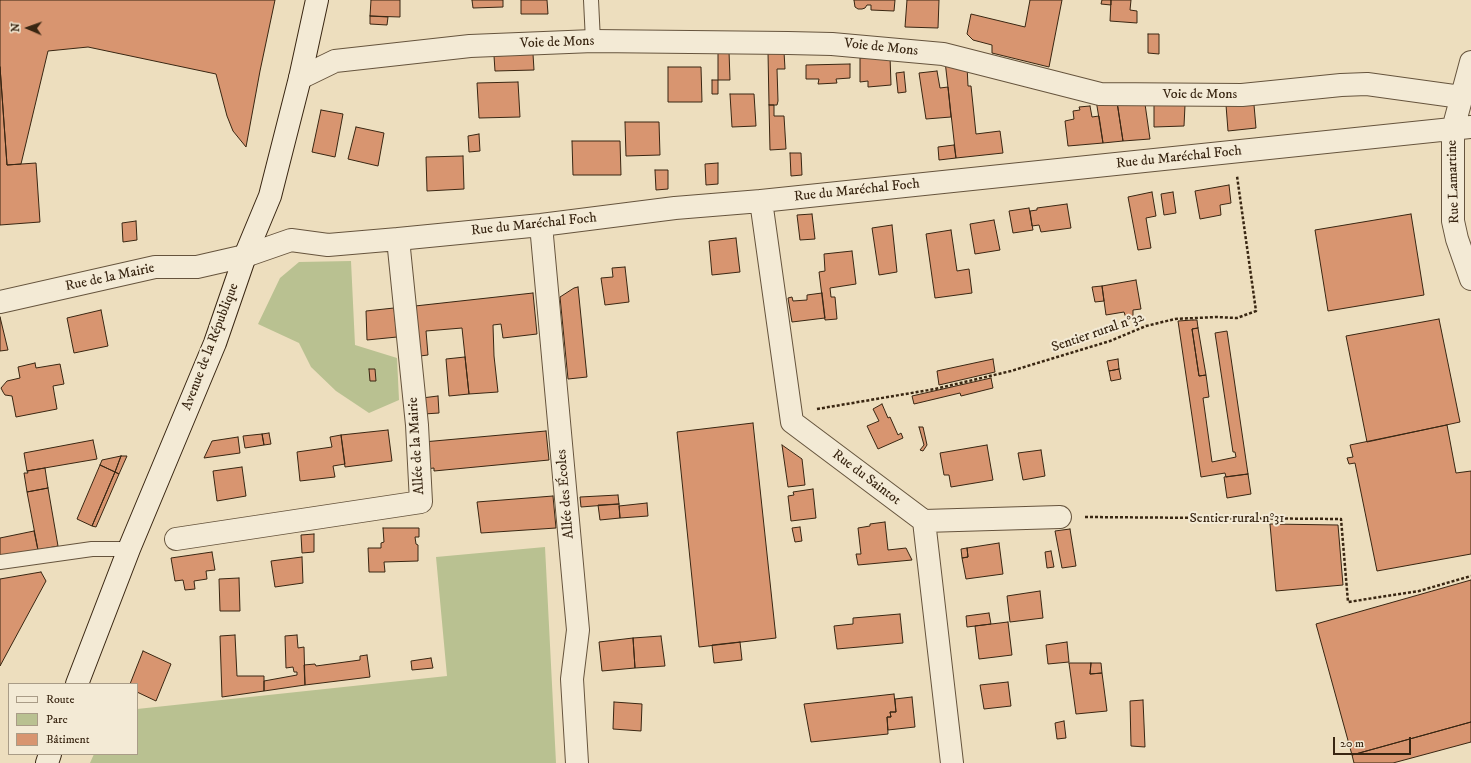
<!DOCTYPE html>
<html>
<head>
<meta charset="utf-8">
<style>
  body { margin:0 }
  #map { position:relative; width:1471px; height:763px; overflow:hidden; background:#eddebe; font-family:"IM FELL DW Pica",serif }
  canvas { display:block }
  .legend { position:absolute; left:8px; top:683px; width:130px; height:72px; box-sizing:border-box; background:#f3ead5; border:1px solid #a99c87; margin:0; padding:5px 7px; list-style:none; font-size:12px; color:#392612 }
  .legend li { display:flex; align-items:center; gap:8px; height:20px }
  .legend b { width:20px; border:1px solid #a99c87 }
  .north { position:absolute; left:8px; top:8px; width:40px; height:40px; -webkit-text-stroke:3px #f3ead5; paint-order:stroke; rotate:272deg; font-size:11px; font-weight:700; line-height:16px; text-align:center; color:#392612 }
  .north::after { content:''; display:block; margin:auto; width:14px; height:18px; background:#392612; clip-path:polygon(50% 0,100% 100%,50% 72%,0 100%) }
  .scale { position:absolute; left:1333px; top:737px; width:78px; height:18px; box-sizing:border-box; border:2px solid #392612; border-top:0; padding-left:5px; font-size:12px; line-height:14px; white-space:nowrap; color:#392612; -webkit-text-stroke:3px #f3ead5; paint-order:stroke }
</style>
</head>
<body>
<div id="map">
<canvas width="1471" height="763"></canvas>
<ul class="legend">
<li><b style="height:5px;background:#f3ead5"></b>Route</li>
<li><b style="height:11px;background:#b9c191"></b>Parc</li>
<li><b style="height:11px;background:#d89570"></b>Bâtiment</li>
</ul>
<div class="north">N</div>
<div class="scale">20 m</div>
</div>
<script>
const context = document.querySelector('canvas').getContext('2d');
context.lineJoin = 'round';
function fill(path, color) { context.fillStyle = color; context.fill(path, 'evenodd'); }
const shape = rows => new Path2D(rows.map(r => 'M' + r).join(''));
function strokePath(path, color, width, dash) { context.strokeStyle = color; context.lineWidth = width; context.lineCap = dash ? 'butt' : 'round'; context.setLineDash(dash || []); context.stroke(path); }
function label(font, color, halo, rows, align = 'center') {
  context.font = font + ' "IM FELL DW Pica",serif'; context.lineWidth = 4; context.setLineDash([]); context.textBaseline = 'middle'; context.strokeStyle = halo; context.fillStyle = color; for (const [text, x, y, turn = 0] of rows) {
    context.save(); context.translate(x, y); context.rotate((+turn || 0) * Math.PI / 180); context.textAlign = isNaN(turn) ? turn : align; if (halo) context.strokeText(text, 0, 0); context.fillText(text, 0, 0); context.restore();
  }
}
fill(shape([
  [351,261,355,345,397,358,399,400,369,413,336,391,311,367,299,343,258,324,280,278,299,262],
  [545,547,556,763,90,763,94,754,137,754,137,709,447,676,436,557]
]), '#b9c191');
const building = shape([
  [0,0,275,0,260,71,246,147,233,131,227,116,216,74,88,47,48,51,21,164,7,165,0,67,0,0],
  [371,0,400,0,400,17,370,16,371,0],
  [472,0,503,0,503,7,473,8,472,0],
  [521,0,547,0,548,14,521,14,521,0],
  [854,0,895,0,894,11,871,10,871,5,867,5,865,8,862,9,858,9,855,7,854,0],
  [907,0,939,0,938,28,905,27,907,0],
  [1030,0,1062,0,1049,67,992,53,992,45,973,40,967,34,971,14,1025,27,1030,0],
  [1102,0,1111,0,1111,5,1101,4,1102,0],
  [1111,0,1131,0,1130,10,1137,11,1137,23,1110,21,1111,0],
  [370,16,388,17,387,25,370,24,370,16],
  [1148,34,1159,34,1159,54,1148,53,1148,34],
  [718,51,729,51,730,80,718,80,718,51],
  [768,52,784,52,785,69,777,69,778,101,777,105,769,105,768,52],
  [533,54,534,70,495,71,494,56,533,54],
  [890,56,891,85,868,87,868,81,860,82,860,58,890,56],
  [945,61,967,66,968,86,971,86,976,134,1000,131,1003,153,956,158,945,61],
  [850,64,850,78,836,79,837,83,818,84,819,79,806,79,806,65,850,64],
  [0,67,7,165,36,163,40,222,0,225,0,67],
  [668,67,701,67,702,102,668,102,668,67],
  [937,71,940,88,948,87,951,117,926,119,919,73,937,71],
  [904,72,906,92,898,93,896,73,904,72],
  [712,80,718,80,718,94,712,94,712,80],
  [518,82,520,117,479,118,477,83,518,82],
  [730,94,754,94,756,126,732,127,730,94],
  [1096,100,1117,102,1123,141,1103,143,1096,100],
  [1117,102,1145,104,1150,139,1123,141,1117,102],
  [1154,104,1185,105,1184,126,1154,127,1154,104],
  [769,105,774,105,774,116,784,116,786,149,770,150,769,105],
  [1226,105,1254,105,1256,128,1228,131,1226,105],
  [1090,106,1092,117,1099,116,1103,143,1068,146,1065,121,1074,119,1073,111,1080,110,1079,107,1090,106],
  [321,110,343,114,335,157,312,152,321,110],
  [625,122,659,122,660,155,626,156,625,122],
  [356,127,384,133,378,166,348,159,356,127],
  [479,134,480,151,469,152,468,136,479,134],
  [572,141,620,141,621,175,573,175,572,141],
  [954,145,956,158,939,160,938,147,954,145],
  [790,153,801,153,802,175,791,176,790,153],
  [463,156,464,189,427,191,426,157,463,156],
  [718,163,718,184,706,185,705,164,718,163],
  [655,170,668,170,668,189,656,190,655,170],
  [1229,185,1231,203,1220,205,1221,215,1200,219,1195,191,1229,185],
  [1152,192,1156,216,1146,218,1151,248,1138,250,1128,197,1152,192],
  [1173,192,1176,213,1164,215,1161,194,1173,192],
  [1067,204,1071,228,1041,232,1039,225,1032,226,1030,211,1037,210,1037,208,1067,204],
  [1029,208,1033,230,1013,233,1009,211,1029,208],
  [812,214,815,239,800,240,797,215,812,214],
  [1411,214,1424,295,1328,311,1315,230,1411,214],
  [994,220,1000,250,975,254,970,224,994,220],
  [136,221,137,240,123,242,122,223,136,221],
  [892,225,897,272,879,275,872,228,892,225],
  [951,230,957,271,969,269,972,293,935,298,926,234,951,230],
  [736,238,740,272,712,275,709,241,736,238],
  [852,251,856,284,830,288,831,297,835,297,837,319,825,320,819,272,825,271,824,254,852,251],
  [625,267,629,302,605,305,601,278,613,277,612,268,625,267],
  [1136,280,1141,309,1133,310,1133,317,1126,318,1124,312,1106,315,1102,286,1136,280],
  [1102,286,1104,301,1095,302,1092,287,1102,286],
  [578,287,587,377,568,379,560,297,574,288,578,287],
  [533,293,537,334,503,338,501,324,493,325,494,356,498,392,469,394,462,328,426,331,428,355,420,356,415,306,533,293],
  [822,293,825,318,792,322,788,298,792,297,793,301,807,300,807,295,822,293],
  [394,308,397,337,367,340,366,311,394,308],
  [101,310,108,346,74,353,67,318,101,310],
  [0,317,8,350,0,351,0,317],
  [1439,319,1460,422,1367,442,1346,336,1439,319],
  [1193,320,1197,320,1198,328,1192,329,1199,376,1206,375,1209,397,1203,398,1212,462,1236,457,1235,452,1233,452,1215,333,1227,331,1248,474,1226,477,1225,473,1201,477,1178,321,1193,320],
  [1198,328,1206,375,1199,376,1192,329,1198,328],
  [465,357,469,394,449,396,446,359,465,357],
  [993,359,995,372,939,385,937,371,993,359],
  [1118,359,1119,369,1109,371,1107,361,1118,359],
  [35,363,36,368,60,364,64,384,53,386,57,409,16,417,12,396,5,395,3,392,1,388,7,381,20,378,18,367,35,363],
  [369,369,375,369,376,381,370,381,369,369],
  [1119,369,1121,379,1111,381,1109,371,1119,369],
  [991,378,993,388,961,396,960,393,914,404,912,396,991,378],
  [438,396,439,413,424,414,422,398,438,396],
  [882,404,888,418,890,417,898,435,901,433,903,438,878,449,867,426,879,421,873,409,882,404],
  [753,423,776,638,699,647,677,432,753,423],
  [1447,425,1456,473,1471,471,1471,554,1377,571,1355,463,1349,464,1347,458,1353,457,1350,445,1447,425],
  [919,427,923,427,927,445,923,451,920,450,924,445,919,427],
  [388,430,392,461,345,467,341,435,388,430],
  [546,431,549,460,434,471,434,468,425,469,423,442,546,431],
  [269,433,271,444,264,445,262,434,269,433],
  [262,434,264,445,245,448,243,436,262,434],
  [341,435,345,464,333,466,335,477,300,481,297,452,332,447,330,437,341,435],
  [238,437,240,453,204,458,212,441,238,437],
  [93,440,97,459,27,471,24,453,93,440],
  [782,445,802,459,805,485,788,487,782,445],
  [987,445,993,480,951,487,949,475,944,475,940,453,987,445],
  [1041,450,1045,476,1023,480,1018,453,1041,450],
  [121,456,127,456,119,474,115,472,121,456],
  [121,456,115,472,100,465,102,460,121,456],
  [100,465,115,472,92,526,77,519,100,465],
  [242,467,246,496,217,501,213,471,242,467],
  [45,468,48,488,27,492,24,473,28,473,27,471,45,468],
  [115,472,119,474,96,527,92,526,115,472],
  [1248,474,1251,494,1227,498,1224,477,1248,474],
  [48,488,58,546,38,550,27,492,48,488],
  [813,489,816,518,791,521,788,496,794,495,793,492,813,489],
  [618,495,619,504,581,507,580,497,618,495],
  [553,496,556,528,481,533,477,502,553,496],
  [647,503,648,516,620,518,619,506,647,503],
  [619,504,620,518,600,520,598,505,619,504],
  [885,522,888,550,906,548,912,560,858,565,856,554,861,554,858,528,870,526,870,524,885,522],
  [1270,524,1338,525,1343,585,1276,591,1270,524],
  [800,527,802,541,795,542,792,528,800,527],
  [383,528,419,528,419,537,415,537,416,544,418,545,418,561,384,562,385,572,369,572,368,548,381,548,381,543,384,542,383,528],
  [1070,529,1076,566,1062,568,1055,531,1070,529],
  [34,531,38,550,0,556,0,538,34,531],
  [314,534,314,552,302,553,301,535,314,534],
  [999,543,1003,574,966,579,962,558,968,557,967,548,999,543],
  [967,548,968,557,962,558,961,549,967,548],
  [1051,551,1054,567,1047,568,1045,552,1051,551],
  [212,552,215,570,206,571,207,579,194,581,195,589,185,590,183,580,175,581,171,558,212,552],
  [302,557,303,583,275,587,271,561,302,557],
  [41,572,46,581,0,666,0,579,41,572],
  [239,578,240,611,220,611,219,579,239,578],
  [1471,580,1471,722,1352,755,1316,624,1471,580],
  [1040,591,1043,618,1010,622,1007,596,1040,591],
  [989,613,991,624,967,627,966,616,989,613],
  [900,614,903,643,837,649,834,626,853,624,853,618,900,614],
  [1008,622,1012,655,979,659,975,626,1008,622],
  [235,635,237,676,264,676,264,691,222,697,220,636,235,635],
  [297,635,298,648,304,647,305,685,264,691,264,681,297,675,297,672,294,672,293,667,286,668,285,636,297,635],
  [661,636,665,666,635,668,633,638,661,636],
  [633,638,635,668,602,671,599,642,633,638],
  [740,642,742,660,714,663,712,645,740,642],
  [1067,642,1069,662,1048,664,1046,645,1067,642],
  [143,651,171,664,156,701,137,692,137,684,130,684,143,651],
  [367,655,370,677,305,685,304,665,315,664,316,666,360,660,360,656,367,655],
  [431,658,433,668,412,670,411,661,431,658],
  [1069,663,1091,663,1090,674,1102,673,1107,711,1076,714,1069,663],
  [1091,663,1101,663,1102,673,1090,674,1091,663],
  [1008,682,1011,706,984,709,980,685,1008,682],
  [894,694,896,712,890,712,891,717,887,717,888,734,811,742,804,704,894,694],
  [912,697,915,727,888,730,887,717,891,717,890,712,896,712,895,699,912,697],
  [1143,700,1145,747,1131,746,1130,701,1143,700],
  [614,702,642,704,641,731,613,729,614,702],
  [1064,721,1066,738,1057,739,1055,723,1064,721],
  [1471,722,1471,742,1393,763,1354,763,1352,755,1471,722]
]);
fill(building, '#d89570');
strokePath(building, '#392612', 1);
const service = shape([
  [591,0,593,41],
  [0,562,92,549,129,549]
]);
const minor = shape([
  [1471,62,1453,129,1453,221,1457,239,1471,279],
  [300,78,335,61,470,46,593,41,788,43,832,44,943,54,1100,94,1242,95,1341,85,1367,84,1461,97],
  [761,201,792,422,924,521,952,763],
  [541,225,578,630,572,679,577,763],
  [0,302,155,267,197,267,245,256,291,240,328,245,398,239,541,225,675,208,761,201,1471,127],
  [924,521,1060,517],
  [176,539,421,502,417,425,398,239]
]);
const secondary = shape([
  [77,684,129,549,215,343,245,256,270,196,300,78,317,0],
  [47,763,50,754]
]);
strokePath(service, '#66543d', 16);
strokePath(minor, '#66543d', 24);
strokePath(secondary, '#392612', 24);
strokePath(shape([
  [817,409,935,389,1011,371,1110,341,1146,326,1175,319,1216,317,1237,318,1256,311,1237,176],
  [1085,517,1341,519,1348,602,1419,591,1471,576]
]), '#392612', 2.5, [3, 2]);
strokePath(service, '#f3ead5', 14);
strokePath(minor, '#f3ead5', 22);
strokePath(secondary, '#f3ead5', 22);
label('14px', '#392612', '#f3ead5', [
  ["Voie de Mons",557,43,-2],
  ["Voie de Mons",881,48,6],
  ["Voie de Mons",1200,95],
  ["Rue du Maréchal Foch",1179,158,-6],
  ["Rue Lamartine",1454,182,-92],
  ["Rue du Maréchal Foch",857,191,-6],
  ["Rue du Maréchal Foch",534,225,-6],
  ["Rue de la Mairie",110,278,-12],
  ["Sentier rural n°32",1098,333,-19],
  ["Avenue de la République",211,347,-69],
  ["Allée de la Mairie",417,446,-94],
  ["Rue du Saintot",866,478,37],
  ["Allée des Écoles",566,494,-95],
  ["Sentier rural n°31",1237,519]
]);
</script>
</body>
</html>
